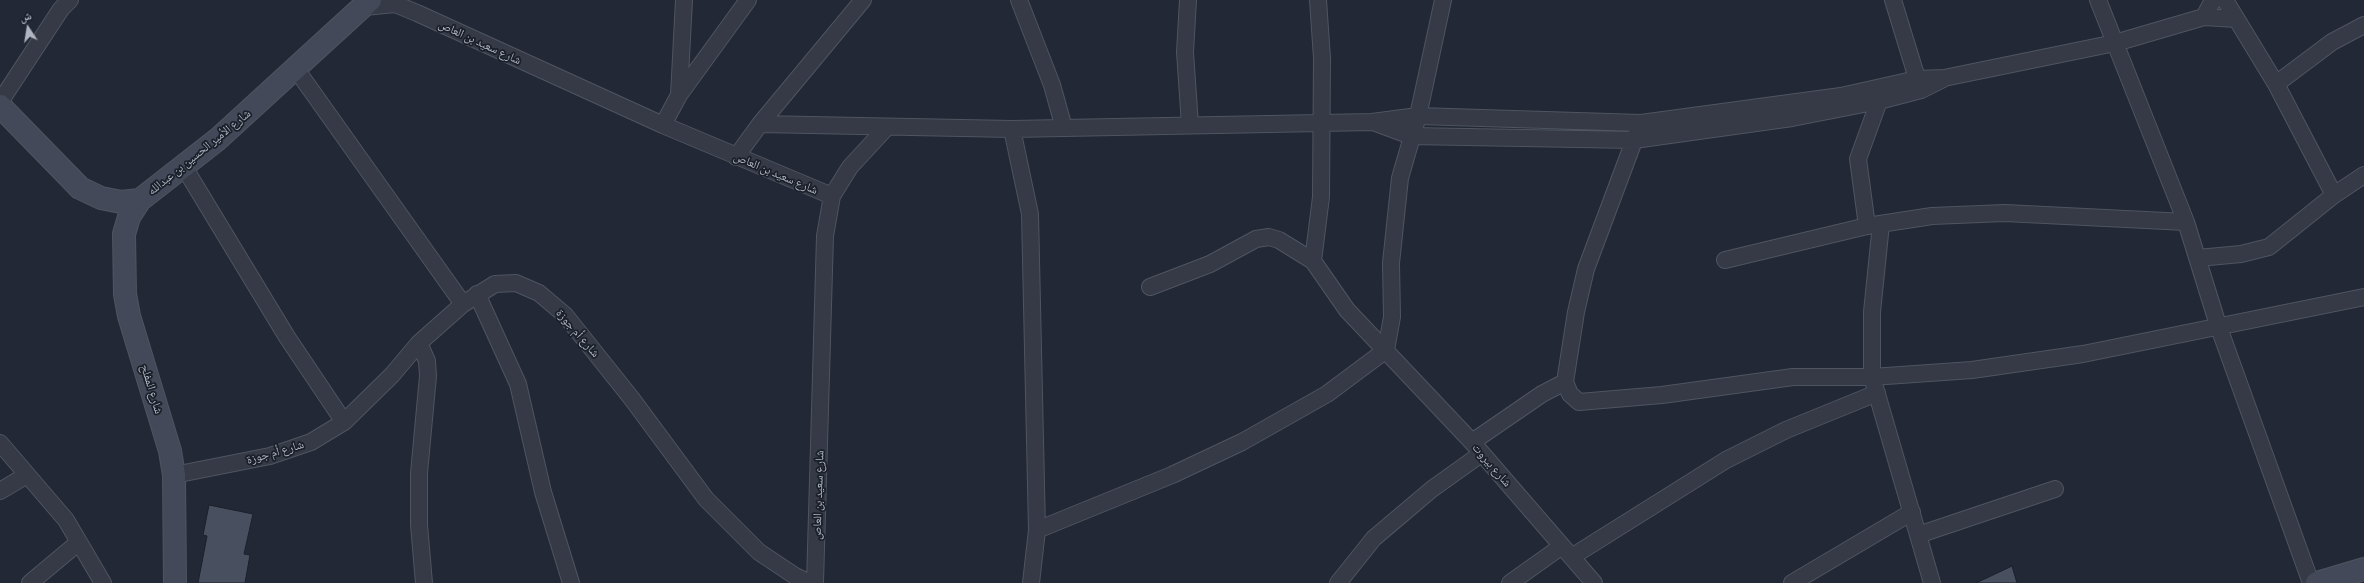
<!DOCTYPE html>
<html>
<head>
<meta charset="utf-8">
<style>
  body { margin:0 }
  #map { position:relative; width:2364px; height:583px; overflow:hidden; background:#222835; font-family:Barlow,"Noto Naskh Arabic",sans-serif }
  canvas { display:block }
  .north { position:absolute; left:8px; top:8px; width:40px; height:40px; -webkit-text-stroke:3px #1a1f2a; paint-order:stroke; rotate:348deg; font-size:11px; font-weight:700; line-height:16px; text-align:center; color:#afb5c2 }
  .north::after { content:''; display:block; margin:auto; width:14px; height:18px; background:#afb5c2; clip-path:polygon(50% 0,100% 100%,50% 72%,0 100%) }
</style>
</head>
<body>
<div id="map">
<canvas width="2364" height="583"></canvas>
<div class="north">ش</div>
</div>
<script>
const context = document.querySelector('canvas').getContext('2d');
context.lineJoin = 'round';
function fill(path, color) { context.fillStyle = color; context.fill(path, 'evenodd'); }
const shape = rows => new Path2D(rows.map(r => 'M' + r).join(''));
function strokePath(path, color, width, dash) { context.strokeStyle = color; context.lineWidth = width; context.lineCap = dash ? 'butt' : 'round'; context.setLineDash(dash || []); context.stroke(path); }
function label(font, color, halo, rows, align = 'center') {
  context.font = font + ' Barlow,"Noto Naskh Arabic",sans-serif'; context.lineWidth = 3.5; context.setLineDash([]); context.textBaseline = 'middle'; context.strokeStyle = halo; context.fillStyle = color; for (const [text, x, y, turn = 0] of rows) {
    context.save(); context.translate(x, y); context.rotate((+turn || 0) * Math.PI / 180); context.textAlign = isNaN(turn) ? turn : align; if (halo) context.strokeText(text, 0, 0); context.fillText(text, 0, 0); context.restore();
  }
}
const building = shape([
  [209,505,253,514,244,554,250,555,245,583,198,583,207,536,203,535,209,505],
  [2012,566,2017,583,1976,583,2012,566]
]);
fill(building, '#484f5f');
strokePath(building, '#1c212c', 1);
const street = shape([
  [1019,0,1052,85,1064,128],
  [1188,0,1185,52,1190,125],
  [1893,0,1920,88],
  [2098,0,2186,222,2218,325,2311,583],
  [2225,0,2276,84,2334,195],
  [364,7,395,4,417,13,663,125,832,196,825,236,815,583],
  [2204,17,2213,0],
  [296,69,463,304],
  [2276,84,2332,42,2364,25],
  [679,95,684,0],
  [0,102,61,9,70,0],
  [1373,122,1411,136,1634,140,1792,118,1879,101,1921,90,1943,79],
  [760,124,1012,129,1372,122,1418,116,1641,123,1841,96,1917,79,1944,78,2115,43,2204,17,2236,19],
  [663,125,679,95,748,0],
  [1012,129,1030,214,1037,530,1031,583],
  [736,157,760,124,863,0],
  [184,167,287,337,344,422],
  [832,196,850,167,887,127],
  [1881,224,1872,312,1872,377,1932,583],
  [1867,226,1858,159,1879,101],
  [2198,258,2241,254,2269,247,2334,195,2364,175],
  [1725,260,1867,226,1932,216,2005,213,2186,222],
  [1313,261,1321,197,1322,58,1318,0],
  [1150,287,1210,264,1256,239,1269,237,1279,240,1313,261,1347,310,1472,442,1594,583],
  [477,294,518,384,543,492,571,583],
  [419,343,427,361,428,376,419,473,419,525,424,583],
  [1565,382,1570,394,1579,402,1662,395,1793,377,1872,377,1972,370,2083,354,2364,297],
  [1472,442,1542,394,1565,382,1576,312,1586,269,1638,130],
  [0,443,66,520,103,583],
  [174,475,270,456,311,442,344,422,392,375,419,343,463,304,495,284,516,283,539,293,565,315,632,399,706,499,759,552,795,576,810,583],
  [0,491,27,475],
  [1037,530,1172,475,1242,442,1327,394,1386,350,1392,317,1391,263,1400,178,1418,116,1443,0],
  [1918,535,2055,489],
  [1573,556,1726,460,1786,430,1877,393],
  [30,583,79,542],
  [1338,583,1374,538,1432,489,1481,454],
  [1510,583,1562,546],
  [1792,583,1912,512]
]);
const secondary = shape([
  [0,106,80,188,101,198,121,202,140,200,218,139,370,0],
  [140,200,129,217,124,234,125,294,129,316,170,451,174,475,175,583],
  [2317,583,2364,569]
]);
strokePath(street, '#4f5560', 18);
strokePath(secondary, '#4f5560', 24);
strokePath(street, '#353a46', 16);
strokePath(secondary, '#434958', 22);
label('12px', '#afb5c2', '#1a1f2a', [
  ["شارع سعيد بن العاص",480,42,25],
  ["شارع الأمير الحسين بن عبدالله",199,152,-39],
  ["شارع سعيد بن العاص",776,173,23],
  ["شارع أم جوزة",578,333,49],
  ["شارع المفلح",152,389,73],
  ["شارع أم جوزة",275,452,-16],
  ["شارع بيروت",1492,465,49],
  ["شارع سعيد بن العاص",818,495,-88]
]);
</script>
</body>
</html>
